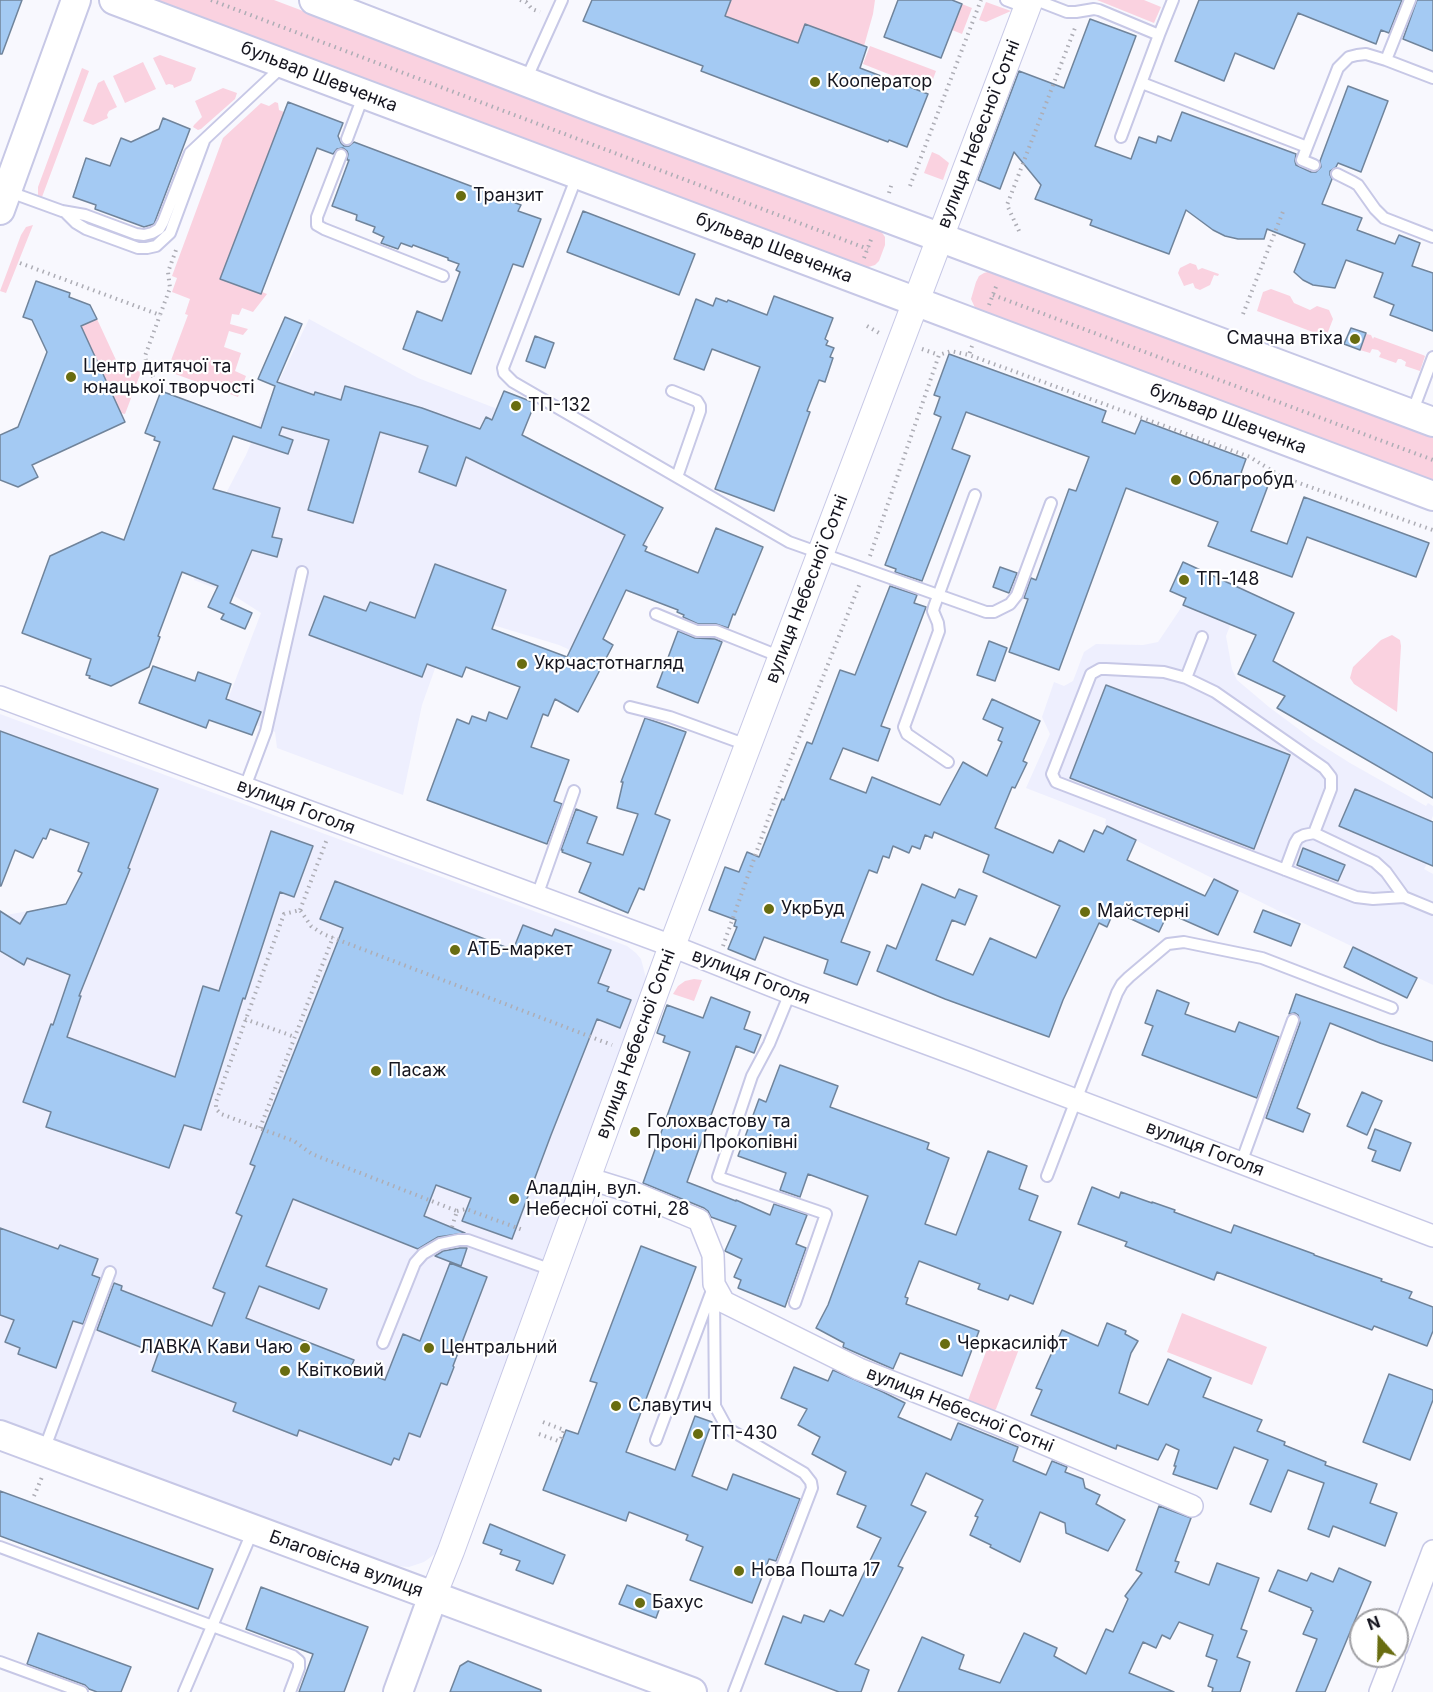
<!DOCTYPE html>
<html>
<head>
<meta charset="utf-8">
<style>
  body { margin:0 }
  #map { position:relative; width:1433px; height:1692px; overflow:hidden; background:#f8f8fe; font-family:Inter,sans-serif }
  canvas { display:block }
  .north { position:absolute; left:1349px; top:1608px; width:60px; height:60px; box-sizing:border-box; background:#fff; border:2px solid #a1a1a5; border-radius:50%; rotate:340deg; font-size:16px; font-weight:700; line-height:24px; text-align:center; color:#15151f }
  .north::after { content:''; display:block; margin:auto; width:21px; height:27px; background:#696d11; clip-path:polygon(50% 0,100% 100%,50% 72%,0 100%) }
</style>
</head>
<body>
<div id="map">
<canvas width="1433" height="1692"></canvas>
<div class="north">N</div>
</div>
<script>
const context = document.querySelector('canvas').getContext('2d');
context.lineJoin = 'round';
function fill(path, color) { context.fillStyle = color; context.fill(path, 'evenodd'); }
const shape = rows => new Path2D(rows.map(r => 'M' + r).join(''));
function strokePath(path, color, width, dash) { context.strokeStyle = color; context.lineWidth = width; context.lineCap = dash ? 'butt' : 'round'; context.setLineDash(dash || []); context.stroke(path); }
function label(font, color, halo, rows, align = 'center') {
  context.font = font + ' Inter,sans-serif'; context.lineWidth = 4.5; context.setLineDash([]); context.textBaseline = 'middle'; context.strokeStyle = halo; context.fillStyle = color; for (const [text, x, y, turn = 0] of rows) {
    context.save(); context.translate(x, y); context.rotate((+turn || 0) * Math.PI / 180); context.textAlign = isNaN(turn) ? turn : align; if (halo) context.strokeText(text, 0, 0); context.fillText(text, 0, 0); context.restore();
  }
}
fill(shape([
  [309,319,418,378,528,421,523,436,663,508,647,539,647,547,609,625,570,652,570,650,559,645,493,625,442,649,422,705,403,795,277,748,275,732,256,725,252,735,219,723,261,613,233,595,194,580,212,520,246,455,264,412],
  [1198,569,1245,588,1226,636,1232,669,1237,680,1269,707,1312,739,1350,763,1426,806,1428,803,1433,806,1433,816,1422,839,1433,854,1424,869,1433,874,1433,985,1301,922,1107,826,1105,824,1106,819,1026,788,1050,734,1042,717,1054,682,1064,686,1073,681,1084,652,1096,644,1143,645,1158,642,1183,605],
  [0,714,566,923,627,946,636,953,641,959,646,978,645,989,440,1547,435,1554,424,1562,409,1567,396,1566,0,1419,0,916,46,908,89,924,113,862,0,749]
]), '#eeeffe');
fill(shape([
  [151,0,274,0,876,228,881,231,885,237,885,245,879,261,875,265,865,268],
  [731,0,875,0,873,14,864,46,805,24,798,43,734,19,724,19],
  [1097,0,1144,0,1161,7,1154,23],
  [986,2,1011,11,986,22,979,20],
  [962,4,972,8,962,34,952,30],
  [870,46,936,71,929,90,863,64],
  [160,55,196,68,191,81,174,88,173,85,169,84,166,85,153,58],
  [143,62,156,89,125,103,113,76],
  [82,68,89,71,42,197,38,195,38,187],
  [104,80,117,107,109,111,107,115,108,118,93,125,83,121,98,83],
  [223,88,237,93,235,99,201,129,198,130,193,127,194,125,202,117,195,101],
  [275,102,278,103,279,110,284,112,221,278,261,294,262,292,267,294,253,312,242,308,239,315,232,314,230,324,248,329,243,335,229,331,224,347,241,353,235,371,246,376,238,397,167,371,188,315,185,314,190,299,172,292,177,278,172,276,223,138,261,103,269,106],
  [932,152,939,155,949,163,943,180,924,173],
  [33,225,6,293,0,291,21,235,26,227],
  [1190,263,1196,265,1198,270,1202,268,1219,274,1218,276,1214,275,1210,285,1200,290,1195,288,1193,283,1184,286,1178,273,1180,268],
  [991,271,997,272,1433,436,1433,483,976,310,971,299,976,282,979,276,984,273],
  [1271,289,1290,296,1294,303,1310,310,1317,306,1329,310,1333,319,1326,337,1257,311,1263,292],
  [97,319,116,360,134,367,134,370,141,372,125,414,120,413,81,326],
  [1366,334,1371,335,1373,339,1374,337,1423,355,1425,356,1420,371,1405,366,1406,362,1401,359,1398,359,1396,363,1379,357,1381,353,1378,350,1372,349,1370,353,1360,350],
  [1392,635,1400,640,1401,646,1397,712,1354,684,1350,678,1353,667,1381,640],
  [694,979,702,980,694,1001,673,994,678,986,685,981],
  [1182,1313,1267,1347,1252,1385,1167,1352],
  [991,1338,1019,1349,996,1409,993,1412,967,1403]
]), '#fad2e0');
const building = shape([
  [0,0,22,0,2,54,0,54,0,0],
  [592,0,731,0,725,16,798,43,805,24,867,47,860,68,928,94,907,147,889,140,888,142,701,71,703,66,583,21,592,0],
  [898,0,952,0,962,4,941,58,884,37,898,0],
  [1199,0,1402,0,1389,33,1381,30,1376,44,1298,13,1274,69,1235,53,1224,81,1175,61,1199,0],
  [1417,0,1433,0,1433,51,1403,39,1417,0],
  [1090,19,1136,36,1095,146,1131,159,1139,137,1156,143,1158,136,1171,141,1182,112,1296,154,1295,161,1296,165,1311,172,1316,172,1321,167,1320,161,1348,86,1388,101,1361,172,1338,163,1336,167,1330,171,1330,175,1332,179,1322,204,1362,218,1357,230,1395,244,1399,235,1420,243,1412,266,1433,273,1433,331,1390,315,1394,305,1374,297,1383,273,1346,260,1335,288,1313,285,1303,280,1294,272,1305,244,1267,229,1264,239,1238,239,1225,236,1213,230,1186,210,1169,254,1090,225,1092,220,1035,199,1041,185,1014,152,1000,189,978,180,1019,71,1064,88,1090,19],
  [288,102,343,123,338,136,341,143,344,146,349,146,354,142,521,205,518,211,541,219,523,267,513,264,471,374,403,349,417,311,442,321,460,272,456,270,459,264,448,260,448,258,413,245,412,247,401,243,398,249,381,243,384,237,373,232,375,227,356,220,357,215,332,206,349,160,347,160,348,154,347,151,343,148,337,149,333,154,317,148,261,294,220,279,288,102],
  [163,118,190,129,154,224,144,227,95,209,96,205,73,197,86,158,110,166,121,138,131,142,159,129,163,118],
  [583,211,695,254,679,295,567,252,583,211],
  [36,281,70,293,69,297,90,305,97,319,81,326,125,422,32,465,38,477,18,487,0,480,0,435,18,427,47,352,32,320,23,317,36,281],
  [774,296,833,318,825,339,828,341,826,345,834,348,830,357,833,358,825,382,819,380,807,411,810,412,774,511,715,489,760,367,712,349,704,370,674,359,696,299,713,306,716,298,727,302,728,300,767,315,774,296],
  [285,317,302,324,277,382,314,395,315,392,341,400,345,386,422,408,480,429,486,417,492,420,504,391,535,403,522,435,663,508,643,545,647,547,645,551,698,573,716,528,763,547,735,615,733,614,728,628,716,624,698,624,683,617,684,615,677,612,678,610,626,590,603,639,613,645,578,712,555,699,548,716,543,714,531,747,569,760,554,801,562,804,547,844,427,800,457,719,469,724,472,716,486,721,489,712,507,719,520,687,466,667,462,677,427,664,422,677,309,635,324,596,366,611,370,602,415,618,435,564,506,590,492,629,567,657,625,535,466,457,456,486,419,472,428,446,380,432,353,523,308,510,329,440,282,427,279,435,293,440,288,454,233,436,213,489,280,508,272,537,282,539,277,557,252,550,230,603,252,613,245,629,221,619,224,614,208,607,218,586,182,572,158,636,160,637,149,667,111,686,89,678,90,676,86,675,91,659,22,633,50,556,102,532,124,540,160,442,154,440,155,437,145,433,161,391,261,428,275,386,258,379,285,317],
  [1351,328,1366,333,1360,350,1344,344,1351,328],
  [535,336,554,343,545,368,526,361,535,336],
  [949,354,1106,411,1102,422,1135,434,1141,420,1246,459,1241,473,1269,483,1251,531,1287,544,1304,497,1429,543,1416,577,1307,537,1292,577,1208,546,1218,522,1126,488,1059,670,1009,652,1028,599,1024,598,1031,578,1036,580,1069,489,1076,491,1089,457,966,412,952,449,970,456,922,581,895,572,896,569,885,565,941,417,934,414,940,397,934,395,949,354],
  [1183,562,1294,613,1273,661,1433,753,1433,798,1277,708,1285,696,1238,674,1256,635,1183,605,1186,598,1170,591,1183,562],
  [1000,567,1017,573,1009,593,993,587,1000,567],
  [890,586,917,595,914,603,926,607,881,726,890,729,878,761,843,748,830,779,866,793,872,777,940,805,963,762,987,776,1002,742,998,740,1003,728,983,719,992,699,1040,721,1023,761,1027,763,1015,788,1012,787,995,828,1053,853,1059,840,1084,852,1094,830,1103,834,1107,826,1136,840,1127,860,1205,896,1214,879,1238,891,1218,935,1168,913,1159,932,1114,911,1107,927,1099,923,1063,1000,1049,1037,945,999,877,971,887,945,896,949,922,884,955,898,959,889,977,896,965,925,952,920,936,960,973,975,990,938,1036,958,1060,906,983,872,989,855,934,832,932,838,925,835,920,849,912,846,909,853,893,846,889,858,883,856,877,873,869,870,841,942,870,952,857,985,824,973,828,960,764,937,755,960,728,949,737,927,734,926,736,920,709,910,725,867,739,872,747,852,759,857,782,799,784,800,807,742,812,744,840,670,855,675,890,586],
  [678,631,695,638,715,639,722,642,698,703,657,687,678,631],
  [989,641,1007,648,995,681,977,675,989,641],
  [153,666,195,681,198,672,231,684,226,699,261,712,252,735,209,720,206,728,139,703,153,666],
  [1106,685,1290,755,1254,849,1070,778,1106,685],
  [645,718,686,732,655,814,670,820,644,890,639,888,628,913,579,892,591,863,562,852,563,850,561,850,576,809,597,817,587,843,623,855,638,814,617,808,623,782,621,782,645,718],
  [0,731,158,789,128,868,130,869,79,996,81,996,67,1037,108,1052,175,1077,203,986,219,991,271,831,313,846,294,897,280,892,245,999,243,998,201,1130,184,1125,169,1168,46,1127,51,1112,23,1102,51,1024,53,1025,70,975,27,958,24,965,0,951,0,911,20,924,27,912,66,904,82,873,78,871,89,843,50,829,46,839,43,838,33,858,15,850,1,886,0,886,0,731],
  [1355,789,1433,822,1433,866,1339,826,1355,789],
  [1303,848,1345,865,1338,881,1297,865,1303,848],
  [335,881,513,950,523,925,552,936,555,929,611,950,598,983,609,987,607,991,631,1000,620,1028,597,1019,551,1135,512,1239,462,1221,471,1198,436,1185,424,1216,465,1233,438,1237,418,1249,293,1199,266,1266,327,1289,319,1309,259,1286,246,1318,354,1360,351,1367,385,1380,403,1334,420,1341,450,1263,487,1277,453,1366,454,1367,447,1385,441,1383,420,1437,409,1433,399,1460,394,1458,391,1465,299,1430,297,1436,233,1411,236,1403,152,1371,158,1354,97,1330,114,1283,122,1286,121,1290,212,1326,225,1293,213,1288,242,1216,236,1213,255,1166,250,1164,343,928,320,919,335,881],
  [1263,910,1300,924,1291,946,1254,932,1263,910],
  [1353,947,1417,978,1407,998,1344,967,1353,947],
  [1157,990,1189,1003,1185,1014,1235,1032,1239,1022,1279,1037,1257,1098,1142,1055,1153,1026,1145,1023,1157,990],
  [1296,994,1433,1042,1433,1061,1380,1043,1330,1023,1297,1108,1310,1114,1303,1132,1266,1118,1300,1023,1298,1015,1295,1013,1289,1014,1296,994],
  [711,997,750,1012,744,1029,761,1035,754,1053,736,1046,687,1182,736,1201,736,1200,770,1215,774,1204,807,1215,796,1244,806,1248,785,1307,738,1288,741,1280,734,1277,742,1259,725,1251,736,1226,711,1217,708,1211,704,1208,643,1183,690,1052,663,1042,665,1036,657,1033,667,1005,703,1018,711,997],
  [780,1065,838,1086,830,1107,929,1143,927,1149,949,1158,925,1224,956,1235,988,1151,1027,1166,1019,1189,1038,1196,1029,1220,1061,1232,1033,1304,1010,1295,1008,1300,978,1289,980,1284,919,1261,905,1297,908,1298,906,1304,979,1331,962,1376,900,1353,893,1369,843,1347,844,1343,816,1328,828,1305,868,1196,808,1174,800,1197,780,1190,786,1173,738,1156,759,1099,766,1102,780,1065],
  [1362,1092,1382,1101,1367,1135,1347,1126,1362,1092],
  [1375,1129,1411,1143,1400,1171,1372,1161,1376,1151,1368,1148,1375,1129],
  [1092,1187,1119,1198,1121,1192,1152,1203,1152,1202,1175,1210,1174,1212,1231,1233,1234,1225,1314,1254,1314,1255,1382,1279,1381,1281,1412,1292,1409,1298,1433,1307,1433,1331,1427,1346,1374,1326,1372,1330,1217,1272,1214,1280,1125,1246,1127,1242,1078,1224,1092,1187],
  [0,1228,58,1249,60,1245,98,1259,92,1275,100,1278,83,1324,73,1321,56,1368,18,1354,20,1348,5,1342,14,1320,0,1315,0,1228],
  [641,1246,696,1267,626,1452,675,1470,695,1416,712,1422,692,1476,727,1490,733,1474,800,1499,776,1561,769,1559,752,1603,690,1580,703,1547,686,1540,688,1535,629,1512,626,1521,543,1490,566,1430,578,1434,597,1383,590,1381,641,1246],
  [460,1248,467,1248,461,1266,435,1256,443,1251,460,1248],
  [1107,1323,1126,1331,1125,1334,1138,1341,1131,1353,1119,1393,1148,1405,1168,1359,1211,1378,1203,1397,1262,1420,1257,1431,1285,1442,1284,1445,1326,1462,1325,1465,1377,1484,1370,1503,1397,1513,1385,1546,1333,1526,1329,1537,1308,1529,1324,1483,1288,1470,1271,1512,1250,1504,1268,1460,1234,1447,1217,1489,1173,1474,1176,1466,1174,1466,1179,1450,1166,1444,1158,1460,1117,1445,1116,1449,1031,1415,1042,1390,1036,1388,1062,1330,1098,1346,1107,1323],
  [794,1367,828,1381,833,1370,883,1392,905,1403,898,1417,951,1440,958,1423,1018,1447,1013,1461,1046,1475,1052,1461,1067,1467,1065,1472,1083,1479,1085,1488,1100,1495,1096,1504,1125,1520,1108,1551,1066,1533,1065,1523,1040,1512,1020,1562,990,1547,991,1545,970,1535,978,1517,975,1516,983,1500,926,1473,911,1505,926,1512,898,1566,903,1568,855,1664,869,1670,861,1692,839,1692,765,1664,783,1616,801,1623,804,1615,824,1622,830,1610,843,1616,881,1538,857,1527,866,1506,837,1494,846,1472,812,1454,820,1437,798,1425,807,1409,781,1398,794,1367],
  [1389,1374,1433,1390,1433,1400,1410,1460,1363,1442,1389,1374],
  [0,1491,213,1569,198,1609,0,1536,0,1491],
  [1159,1506,1191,1518,1175,1561,1179,1562,1175,1572,1209,1585,1217,1563,1259,1578,1241,1629,1247,1631,1237,1657,1250,1662,1240,1692,1212,1692,1213,1688,1208,1686,1217,1660,1206,1656,1213,1635,1179,1622,1170,1639,1162,1635,1156,1648,1143,1642,1129,1673,1174,1692,898,1692,922,1637,964,1655,959,1669,1000,1683,1024,1633,1057,1648,1054,1656,1086,1674,1106,1629,1113,1632,1128,1599,1125,1596,1142,1573,1136,1570,1159,1506],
  [490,1524,565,1555,553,1584,516,1570,520,1561,500,1554,502,1550,483,1543,490,1524],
  [1339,1568,1371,1582,1325,1692,1296,1692,1317,1639,1303,1634,1313,1611,1311,1610,1311,1608,1269,1591,1278,1570,1307,1581,1311,1573,1333,1582,1339,1568],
  [627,1585,663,1599,656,1618,619,1604,627,1585],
  [261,1587,368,1627,344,1692,299,1692,313,1654,246,1629,261,1587],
  [38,1633,131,1667,121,1692,97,1692,89,1689,85,1685,27,1664,38,1633],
  [468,1661,541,1690,541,1692,450,1692,460,1666,468,1661]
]);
fill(building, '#a4caf3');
strokePath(building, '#70849b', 1.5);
const service = shape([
  [1006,0,1027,8],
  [1036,0,1067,12,1076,12,1094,9,1099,10,1159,35,1121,137],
  [1159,35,1173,0],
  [1386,60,1433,78],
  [525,82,562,0],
  [1142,83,1307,147,1338,68,1349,57,1357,55,1366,54,1386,60,1410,0],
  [347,139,364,94],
  [1307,147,1302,160,1314,165],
  [341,155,317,217,317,225,324,229,443,276],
  [1337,174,1353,182,1358,185,1375,209,1384,218,1433,237],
  [577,176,503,368,504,373,513,382,789,542,986,612,994,612,1010,604,1017,595,1051,503],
  [7,191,62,211,85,215,136,234,144,235,152,233,159,229,163,222,190,153,284,65],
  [65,212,76,223,86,229,138,248,147,248,156,246,170,233,204,141],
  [672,391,697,401,700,406,700,411,677,477],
  [1412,413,1433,357],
  [656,614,697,631,716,631,781,657],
  [1202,637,1186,678,1164,672,1106,669,1100,669,1091,674,1054,769,1052,774,1056,782,1356,897,1373,899,1404,897,1433,909],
  [1186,678,1215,692,1324,768,1331,777,1331,789,1314,833,1375,862,1386,872,1404,897],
  [630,707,670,717,747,745],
  [948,762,907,734,904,727,939,631,938,623,933,611,934,607,975,495],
  [245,787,266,731,302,572],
  [1285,870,1295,843,1298,838,1304,835,1314,833],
  [537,896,574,791],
  [790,993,769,1044,752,1076,718,1177,826,1214,795,1303],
  [1241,1163,1293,1020],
  [1047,1176,1117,993,1122,984,1129,977,1168,944,1184,942,1262,958,1392,1008],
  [714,1293,715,1406,727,1428,804,1473,811,1482,812,1488,734,1692],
  [383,1343,415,1263,423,1254,440,1244,459,1240,468,1240,552,1270],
  [656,1440,711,1293],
  [44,1450,110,1272],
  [0,1547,293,1656,299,1661,299,1668,290,1692],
  [0,1662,82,1692],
  [184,1692,253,1530]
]);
const minor = shape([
  [0,697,672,946,790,993,971,1060,1433,1236],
  [587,1178,632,1192,699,1220,713,1255,714,1284,724,1302,859,1369,995,1423,1192,1506],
  [1397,1647,1433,1551],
  [1380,1692,1394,1656]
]);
const tertiary = shape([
  [433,1596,451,1551,672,946,1030,0]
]);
const secondary = shape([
  [114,0,1433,496],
  [314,0,594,108,1433,422],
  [0,210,76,0],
  [0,1435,692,1692],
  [398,1692,433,1596]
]);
strokePath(service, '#c7c8e6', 14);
strokePath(minor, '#c7c8e6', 24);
strokePath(tertiary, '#c7c8e6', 28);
strokePath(secondary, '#c7c8e6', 32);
strokePath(shape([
  [211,0,868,249],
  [520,0,526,2,532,9,540,12],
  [910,186,981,0],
  [889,193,892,183],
  [1019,231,1007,205,1075,28],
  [864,258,872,237],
  [20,263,160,315,170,288,168,272,176,250],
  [993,295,1433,460],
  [989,305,997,284],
  [1243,314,1284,209],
  [867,326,879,333],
  [972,346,969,355,1250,457,1282,477,1433,530],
  [922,349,939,355],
  [153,377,146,361,145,356,160,315],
  [870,556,939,355,951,351,969,355],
  [300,910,327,839],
  [723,946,780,786,860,583],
  [245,1019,295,1037],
  [260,1128,333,937],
  [457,1211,466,1209,523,1230],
  [452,1227,457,1211,312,1154,294,1141,221,1114,216,1109,216,1102,284,914,300,910,311,926,323,934,612,1045],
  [543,1422,564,1430,560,1442],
  [539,1434,561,1442],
  [34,1496,42,1477]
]), '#adadb5', 4, [1.5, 4.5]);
strokePath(service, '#fff', 10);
strokePath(minor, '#fff', 21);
strokePath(tertiary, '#fff', 26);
strokePath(secondary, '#fff', 28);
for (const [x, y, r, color] of [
  [815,82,6,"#696d11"],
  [461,196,6,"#696d11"],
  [1355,339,6,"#696d11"],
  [71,377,6,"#696d11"],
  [516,406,6,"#696d11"],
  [1176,480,6,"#696d11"],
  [1184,580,6,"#696d11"],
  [522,664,6,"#696d11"],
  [769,909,6,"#696d11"],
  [1085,912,6,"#696d11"],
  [455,950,6,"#696d11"],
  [376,1071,6,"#696d11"],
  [635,1132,6,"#696d11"],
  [514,1199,6,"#696d11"],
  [945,1344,6,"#696d11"],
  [305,1348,6,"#696d11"],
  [429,1348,6,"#696d11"],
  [285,1371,6,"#696d11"],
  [616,1406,6,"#696d11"],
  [698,1434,6,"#696d11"],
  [739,1571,6,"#696d11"],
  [640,1603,6,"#696d11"]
]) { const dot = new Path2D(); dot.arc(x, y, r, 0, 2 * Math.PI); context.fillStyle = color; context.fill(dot); strokePath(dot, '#fff', 2); }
label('18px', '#15151f', '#fff', [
  ["бульвар Шевченка",319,77,21],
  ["вулиця Небесної Сотні",979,134,-69],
  ["бульвар Шевченка",774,248,21],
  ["бульвар Шевченка",1228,419,21],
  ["вулиця Небесної Сотні",807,589,-69],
  ["вулиця Гоголя",296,807,21],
  ["вулиця Гоголя",751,977,21],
  ["вулиця Небесної Сотні",636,1044,-70],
  ["вулиця Гоголя",1205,1149,21],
  ["вулиця Небесної Сотні",960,1410,22],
  ["Благовісна вулиця",346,1564,20]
]);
label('18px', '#15151f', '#fff', [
  ["Кооператор",827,82],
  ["Транзит",473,196],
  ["Смачна втіха",1343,339,"right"],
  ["Центр дитячої та",83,367],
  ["юнацької творчості",83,388],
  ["ТП-132",528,406],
  ["Облагробуд",1188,480],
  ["ТП-148",1196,580],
  ["Укрчастотнагляд",534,664],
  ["УкрБуд",781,909],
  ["Майстерні",1097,912],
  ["АТБ-маркет",467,950],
  ["Пасаж",388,1071],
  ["Голохвастову та",647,1122],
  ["Проні Прокопівні",647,1143],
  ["Аладдін, вул.",526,1189],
  ["Небесної сотні, 28",526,1210],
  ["Черкасиліфт",957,1344],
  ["ЛАВКА Кави Чаю",293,1348,"right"],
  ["Центральний",441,1348],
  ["Квітковий",297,1371],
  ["Славутич",628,1406],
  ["ТП-430",710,1434],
  ["Нова Пошта 17",751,1571],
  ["Бахус",652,1603]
], 'left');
</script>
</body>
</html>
